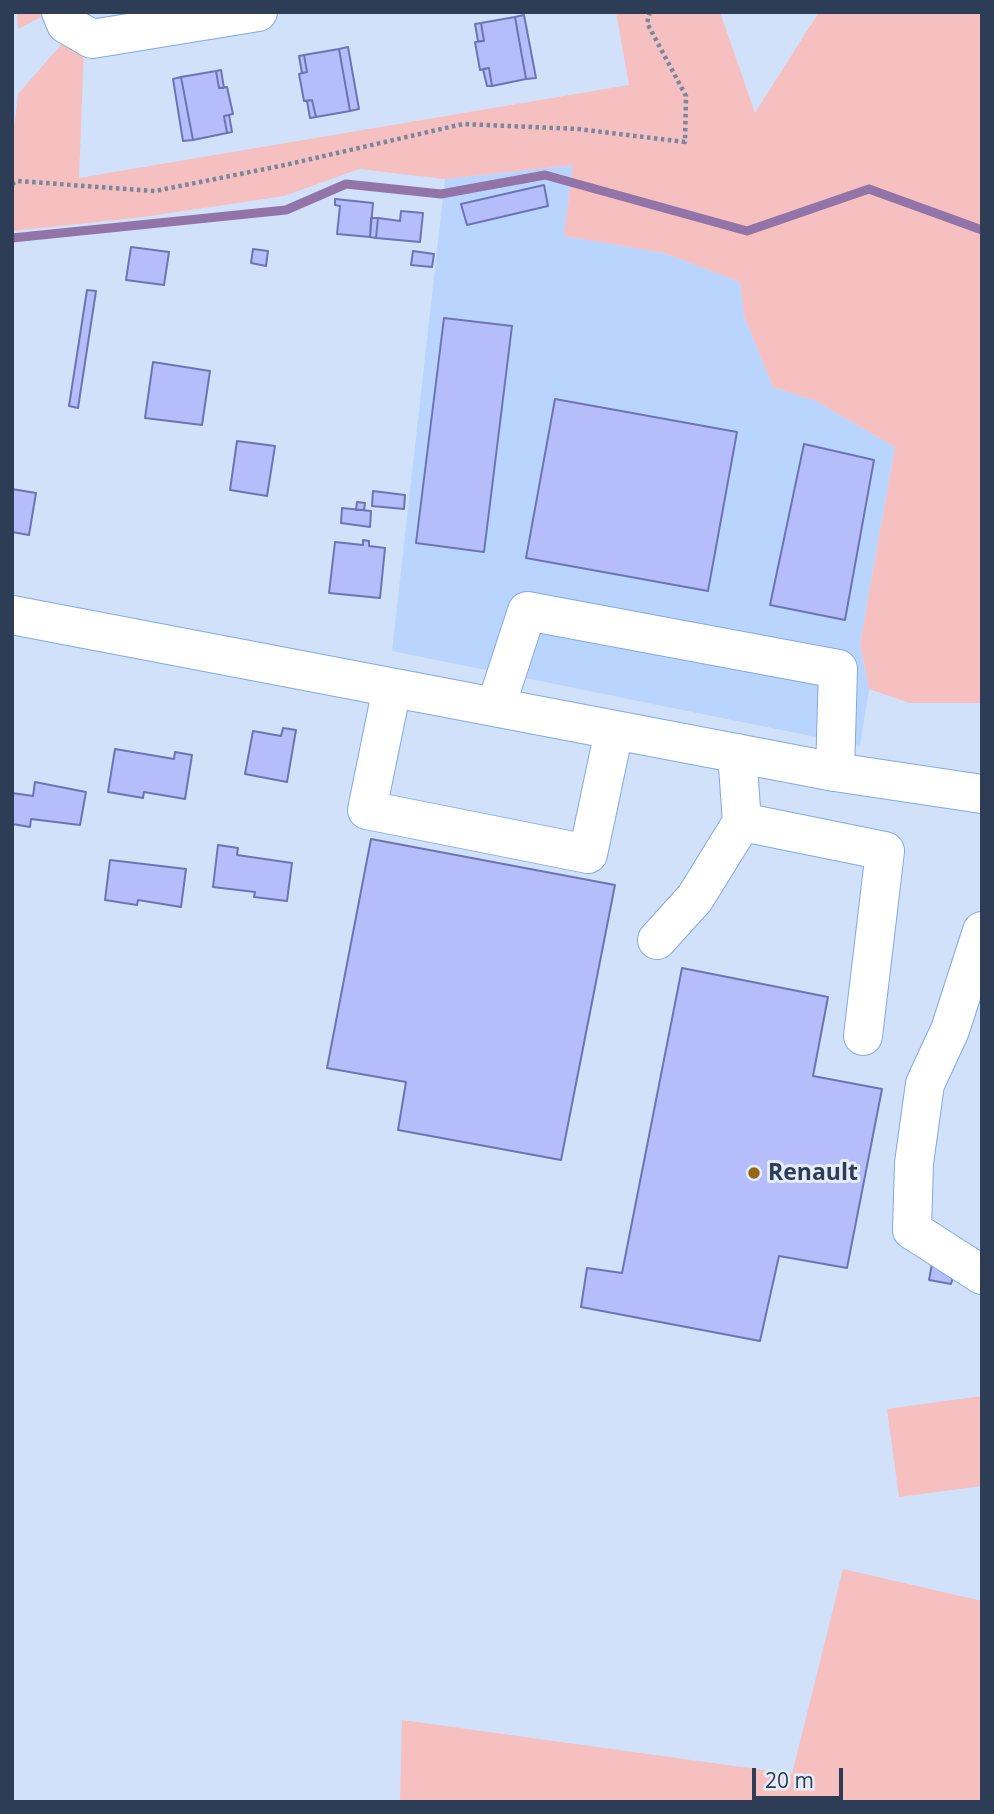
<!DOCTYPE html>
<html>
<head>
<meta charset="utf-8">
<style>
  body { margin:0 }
  #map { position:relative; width:994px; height:1814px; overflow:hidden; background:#d0e1f9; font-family:"Open Sans",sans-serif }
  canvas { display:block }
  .frame { position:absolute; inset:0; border:14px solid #2c3d55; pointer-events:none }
  .scale { position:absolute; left:752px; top:1768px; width:91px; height:32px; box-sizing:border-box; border:4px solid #2c3d55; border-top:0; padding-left:9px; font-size:21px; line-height:24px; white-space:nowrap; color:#2c3d55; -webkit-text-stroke:5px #e5edfa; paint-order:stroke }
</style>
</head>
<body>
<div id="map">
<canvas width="994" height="1814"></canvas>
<div class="frame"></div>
<div class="scale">20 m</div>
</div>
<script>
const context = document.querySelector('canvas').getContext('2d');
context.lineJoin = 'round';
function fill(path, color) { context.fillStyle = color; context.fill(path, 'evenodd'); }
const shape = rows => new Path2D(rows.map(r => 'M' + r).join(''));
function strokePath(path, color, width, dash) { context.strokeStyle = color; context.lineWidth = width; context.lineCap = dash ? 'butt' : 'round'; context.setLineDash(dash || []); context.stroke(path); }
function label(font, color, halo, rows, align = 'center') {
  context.font = font + ' "Open Sans",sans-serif'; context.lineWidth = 6; context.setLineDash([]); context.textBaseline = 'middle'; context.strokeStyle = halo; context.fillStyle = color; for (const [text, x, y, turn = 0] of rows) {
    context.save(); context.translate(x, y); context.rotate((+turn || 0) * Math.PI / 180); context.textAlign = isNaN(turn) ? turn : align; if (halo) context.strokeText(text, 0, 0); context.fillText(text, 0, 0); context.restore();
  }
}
fill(shape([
  [573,165,564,236,664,253,740,282,744,316,773,387,816,401,895,447,860,644,869,689,860,746,392,651,445,179]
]), '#bad5fd');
fill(shape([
  [17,12,45,12,45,15,18,29],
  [616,12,720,12,755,113,819,12,982,12,982,703,910,703,869,689,860,644,895,447,816,401,773,387,744,316,740,282,664,253,564,236,573,165,445,179,359,169,284,196,143,217,12,231,12,146,18,94,67,38,84,47,79,178,629,85],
  [982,1396,982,1486,899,1497,887,1409],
  [843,1569,982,1601,982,1802,400,1802,402,1720,792,1774]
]), '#f6bfc0');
strokePath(shape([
  [12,238,286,210,346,184,441,194,545,175,747,231,869,189,982,230]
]), '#9274a9', 9);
const building = shape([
  [524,15,536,78,526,79,515,17,524,15],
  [515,17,526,79,492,86,489,68,480,70,475,42,484,41,481,23,515,17],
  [481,23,484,41,478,41,475,24,481,23],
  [348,47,359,109,350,111,339,49,348,47],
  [339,49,350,111,316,117,312,100,304,101,299,74,307,72,304,55,339,49],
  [304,55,307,72,302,73,299,56,304,55],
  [489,68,492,86,487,86,483,69,489,68],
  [221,70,224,88,219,88,216,71,221,70],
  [216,71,219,88,227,87,233,114,224,116,227,133,193,140,181,77,216,71],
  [181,77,193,140,183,141,173,79,181,77],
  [312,100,316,117,310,118,307,101,312,100],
  [229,115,232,132,227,133,224,116,229,115],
  [544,185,548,206,467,225,461,204,544,185],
  [335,199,373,203,370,237,337,234,340,206,335,205,335,199],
  [401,211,423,213,420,242,376,238,378,218,400,221,401,211],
  [371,218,378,218,376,238,370,237,371,218],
  [131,247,169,252,164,285,126,280,131,247],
  [253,249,268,251,266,266,251,263,253,249],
  [413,251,434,254,432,267,411,265,413,251],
  [87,290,96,291,78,408,69,406,87,290],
  [444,318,512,326,484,552,416,543,444,318],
  [153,362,210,371,202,425,145,418,153,362],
  [555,399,737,432,708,591,526,558,555,399],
  [237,441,275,446,267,496,230,490,237,441],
  [804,444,874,460,845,620,770,605,804,444],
  [12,489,36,493,29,535,12,532,12,489],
  [373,491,405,495,404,509,372,506,373,491],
  [357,502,365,503,364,510,356,510,357,502],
  [342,508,371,511,370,527,341,523,342,508],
  [363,540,369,541,369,546,385,548,380,598,329,593,335,542,363,545,363,540],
  [283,728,296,730,287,782,245,774,253,731,281,736,283,728],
  [115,749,174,759,175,752,192,755,185,799,144,792,143,798,108,792,115,749],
  [35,782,86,792,80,825,31,819,30,827,12,824,12,793,33,796,35,782],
  [371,839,615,885,561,1160,398,1130,406,1082,327,1068,371,839],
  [218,845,238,848,237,855,292,863,287,901,254,897,255,892,213,887,218,845],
  [110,860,186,869,181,907,138,900,137,905,105,900,110,860],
  [682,968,828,997,813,1076,882,1089,847,1268,779,1256,760,1341,581,1307,587,1268,622,1273,682,968],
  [932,1264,955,1269,951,1284,929,1280,932,1264]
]);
fill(building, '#b5befb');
strokePath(building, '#6d74b2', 2);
const minor = shape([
  [61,12,66,24,92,39,258,12],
  [392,688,367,810,588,854,614,731],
  [496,706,527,611,838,669,835,772],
  [742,822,885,851,863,1036],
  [982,931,950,1030,925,1084,914,1163,912,1230,982,1275],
  [657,940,695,898,742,822,737,753]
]);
const major = shape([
  [12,615,835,772,982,794]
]);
strokePath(minor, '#81a9e3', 40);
strokePath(major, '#81a9e3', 40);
strokePath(shape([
  [12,184,17,181,155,191,285,165,463,124,578,129,685,142,686,96,647,23,650,12]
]), '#7788a0', 4.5, [3.5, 3.5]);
strokePath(minor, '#fff', 38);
strokePath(major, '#fff', 38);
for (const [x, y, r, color] of [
  [754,1173,7,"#946915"]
]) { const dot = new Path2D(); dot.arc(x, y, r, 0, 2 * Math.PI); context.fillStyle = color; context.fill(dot); strokePath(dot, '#e5edfa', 2.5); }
label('bold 23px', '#2c3d55', '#e5edfa', [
  ["Renault",768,1173]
], 'left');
</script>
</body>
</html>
